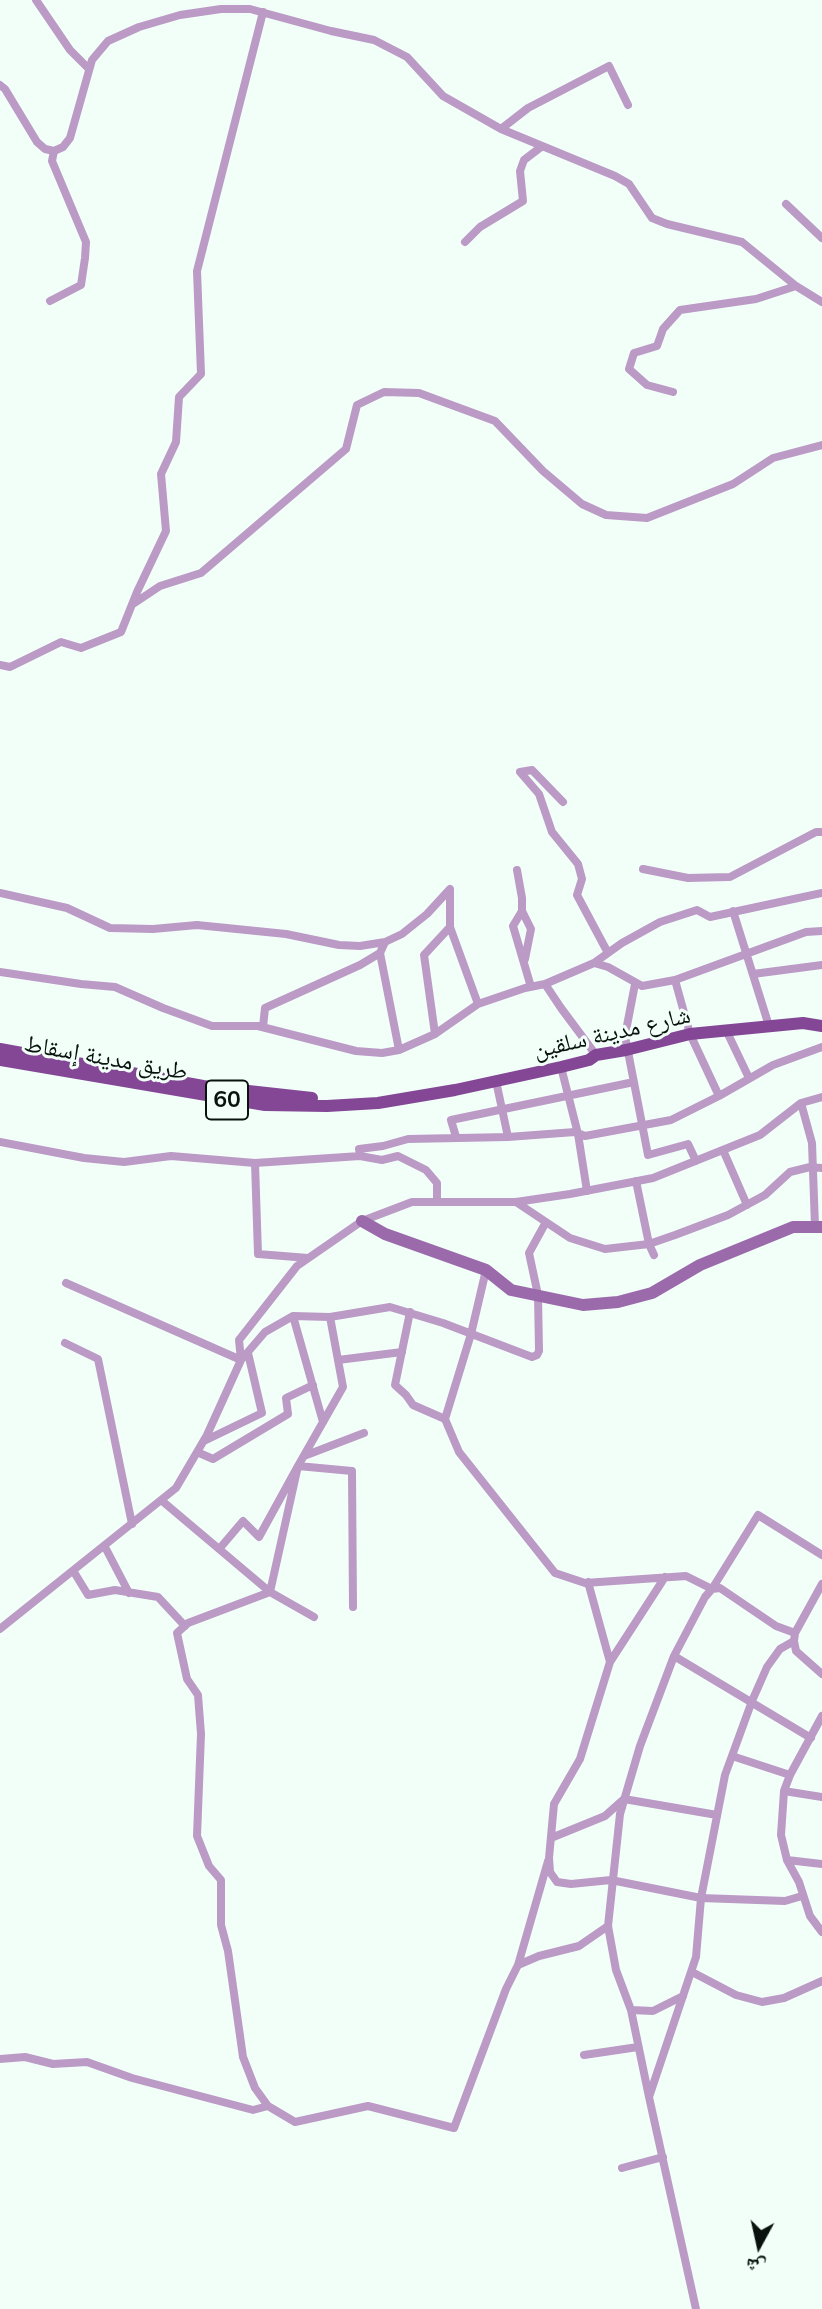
<!DOCTYPE html>
<html>
<head>
<meta charset="utf-8">
<style>
  body { margin:0 }
  #map { position:relative; width:822px; height:2309px; overflow:hidden; background:#f2fff9; font-family:Mulish,"Noto Naskh Arabic",sans-serif }
  canvas { display:block }
  .north { position:absolute; left:724px; top:2211px; width:70px; height:70px; -webkit-text-stroke:5px #f2fff9; paint-order:stroke; rotate:188deg; font-size:19px; font-weight:700; line-height:28px; text-align:center; color:#0a120f }
  .north::after { content:''; display:block; margin:auto; width:24px; height:32px; background:#0a120f; clip-path:polygon(50% 0,100% 100%,50% 72%,0 100%) }
</style>
</head>
<body>
<div id="map">
<canvas width="822" height="2309"></canvas>
<div class="north">ش</div>
</div>
<script>
const context = document.querySelector('canvas').getContext('2d');
context.lineJoin = 'round';
const shape = rows => new Path2D(rows.map(r => 'M' + r).join(''));
function strokePath(path, color, width, dash) { context.strokeStyle = color; context.lineWidth = width; context.lineCap = dash ? 'butt' : 'round'; context.setLineDash(dash || []); context.stroke(path); }
function label(font, color, halo, rows, align = 'center') {
  context.font = font + ' Mulish,"Noto Naskh Arabic",sans-serif'; context.lineWidth = 6; context.setLineDash([]); context.textBaseline = 'middle'; context.strokeStyle = halo; context.fillStyle = color; for (const [text, x, y, turn = 0] of rows) {
    context.save(); context.translate(x, y); context.rotate((+turn || 0) * Math.PI / 180); context.textAlign = isNaN(turn) ? turn : align; if (halo) context.strokeText(text, 0, 0); context.fillText(text, 0, 0); context.restore();
  }
}
strokePath(shape([
  [36,0,70,50,89,69],
  [0,85,5,89,37,142,45,149,54,151,63,147,70,138,92,60,108,41,139,27,180,15,221,9,250,9,331,31,374,40,407,57,443,96,501,129,615,176,629,184,652,218,667,224,742,242,796,286,822,302],
  [501,129,528,108,609,66,628,105],
  [786,204,822,238],
  [465,242,480,227,523,201,520,171,524,160,541,147],
  [50,301,81,285,85,258,86,242,52,161,54,151],
  [673,392,647,385,629,369,634,353,657,346,663,329,680,310,756,299,796,286],
  [133,604,160,586,201,573,346,449,357,405,384,392,419,393,495,421,543,471,582,504,606,515,647,518,733,484,773,458,822,445],
  [0,665,10,667,61,642,81,648,121,632,137,592,166,531,161,474,176,442,179,397,201,374,197,271,263,12],
  [563,802,532,770,520,772,539,794,552,832,578,864,582,879,577,895,608,953],
  [643,869,688,878,730,877,816,832,822,832],
  [517,870,522,898,522,911,513,926,531,987],
  [0,893,67,908,110,928,153,929,197,925,286,934,339,945,360,946,385,942],
  [522,911,531,929,525,959],
  [733,911,769,1026],
  [450,927,478,1004],
  [380,953,399,1050],
  [594,963,622,943,660,922,697,910,710,917,822,893],
  [0,972,81,984,115,987,163,1008,212,1026,258,1026,356,1051,382,1053,399,1050,435,1034,478,1004,525,988,545,984,594,963,608,967,642,986,675,980,806,932,822,931],
  [753,974,822,965],
  [675,980,690,1034,719,1096],
  [545,984,561,1008,596,1055],
  [635,984,625,1036,648,1155,688,1144,696,1161],
  [263,1027,265,1008,360,965,380,953,385,942,402,934,427,914,450,889,450,927,424,955,435,1034],
  [727,1032,749,1078],
  [561,1067,578,1134,587,1191],
  [496,1081,508,1137],
  [801,1103,812,1143,815,1226],
  [456,1137,451,1120,634,1082],
  [0,1142,84,1158,124,1162,171,1156,255,1163,360,1156,382,1160,398,1156,426,1170,437,1183,437,1202],
  [723,1150,747,1205],
  [360,1156,359,1149,383,1146,408,1139,508,1137,575,1132,585,1136,671,1120,719,1096,773,1065,822,1047],
  [255,1163,258,1254,308,1258],
  [636,1181,649,1244,654,1255],
  [516,1202,570,1238,605,1249,649,1244,675,1235,728,1215,765,1195,790,1172,810,1167,822,1168],
  [486,1270,471,1334,445,1419,459,1452,555,1573,585,1583,686,1576,712,1589,758,1515,822,1555],
  [66,1283,241,1360,265,1332,293,1316,330,1317,390,1307,443,1323,532,1357,537,1355,539,1351,538,1295,529,1253,546,1222],
  [410,1312,395,1385,406,1395,413,1405,445,1419],
  [293,1316,323,1422],
  [65,1343,98,1359,132,1524],
  [338,1360,402,1352],
  [204,1441,262,1413,248,1353],
  [197,1452,213,1459,288,1414,286,1398,313,1385],
  [304,1456,364,1433],
  [161,1500,270,1592,314,1617],
  [105,1547,129,1593],
  [220,1548,243,1521,259,1537,298,1466,352,1471,353,1607],
  [74,1572,88,1595,115,1590,158,1597,185,1626],
  [665,1577,610,1662,580,1759,554,1804,549,1858,550,1872,557,1882,571,1884,611,1880,701,1898,785,1901,802,1896],
  [588,1582,610,1662],
  [822,1584,795,1633,794,1641,796,1651,822,1674],
  [0,1629,176,1488,207,1435,241,1360,239,1340,297,1266,362,1221,412,1202,516,1202,570,1194,653,1178,760,1135,801,1103,822,1097],
  [674,1656,811,1738],
  [822,1716,790,1775,784,1791,781,1835,787,1860,799,1882,810,1916,822,1932],
  [732,1756,790,1775],
  [784,1791,822,1797],
  [551,1838,605,1816,624,1799,717,1815],
  [787,1860,822,1864],
  [518,1965,548,1861],
  [692,1972,736,1995,762,2002,784,1998,822,1981],
  [683,1996,653,2011,631,2010,616,1970,608,1926,620,1814,640,1746,674,1656,705,1597,712,1589,720,1588,776,1626,795,1633],
  [631,2010,649,2097],
  [584,2055,638,2047],
  [0,2059,25,2057,53,2064,87,2062,132,2078,253,2110,268,2106,295,2122,368,2106,454,2128,506,1989,518,1965,539,1956,579,1946,608,1926],
  [268,2106,255,2088,243,2057,228,1951,221,1925,221,1880,209,1866,197,1836,201,1734,198,1695,187,1679,177,1633,188,1623,270,1592,298,1466,343,1387,330,1317],
  [622,2168,663,2157],
  [696,2309,649,2097,696,1957,701,1898,725,1775,752,1701,767,1667,780,1649,794,1641]
]), '#bb9ac6', 8);
strokePath(shape([
  [362,1221,385,1234,486,1270,511,1290,583,1305,618,1302,652,1293,700,1265,793,1227,822,1227]
]), '#9b6aab', 12);
strokePath(shape([
  [0,1049,203,1086,312,1098],
  [0,1060,265,1105,327,1106,378,1103,455,1090,561,1067,589,1060,596,1055,626,1050,690,1034,803,1023,822,1026]
]), '#834796', 12);
for (const [x, y, w] of [
  [227,1100,42]
]) { const box = new Path2D(); box.roundRect(x - w / 2, y - 19.5, w, 39, 5); context.fillStyle = '#f2fff9'; context.fill(box); strokePath(box, '#0a120f', 2); }
label('bold 23px', '#0a120f', null, [
  ["60",227,1100]
]);
label('24px', '#0a120f', '#f2fff9', [
  ["شارع مدينة سلقين",612,1033,-13],
  ["طريق مدينة إسقاط",106,1058,10]
]);
</script>
</body>
</html>
